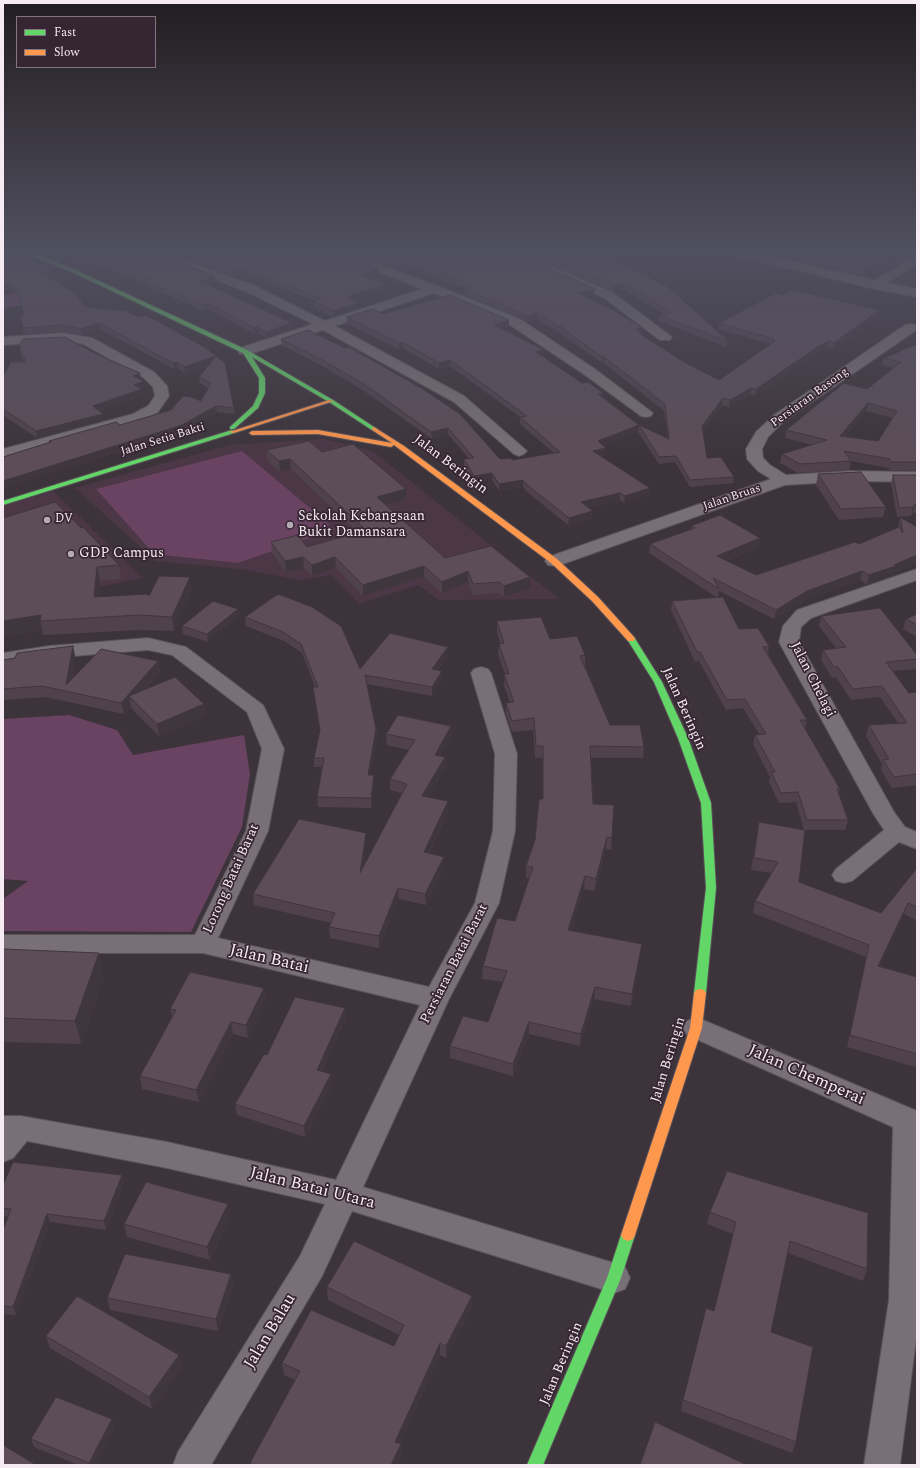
<!DOCTYPE html>
<html>
<head>
<meta charset="utf-8">
<style>
  body { margin:0 }
  #map { position:relative; width:920px; height:1468px; overflow:hidden; background:#3d343b; font-family:Spectral,serif }
  canvas { display:block }
  .frame { position:absolute; inset:0; border:4px solid #f6ebf3; pointer-events:none }
  .legend { position:absolute; left:16px; top:16px; width:140px; height:52px; box-sizing:border-box; background:#362633; border:1px solid #837580; margin:0; padding:5px 7px; list-style:none; font-size:12px; color:#f6ebf3 }
  .legend li { display:flex; align-items:center; gap:8px; height:20px }
  .legend b { width:20px; border:1px solid #837580 }
</style>
</head>
<body>
<div id="map">
<canvas width="920" height="1468"></canvas>
<div class="frame"></div>
<ul class="legend">
<li><b style="height:5px;background:#63d668"></b>Fast</li>
<li><b style="height:5px;background:#ff974d"></b>Slow</li>
</ul>
</div>
<script>
const context = document.querySelector('canvas').getContext('2d');
context.lineJoin = 'round';
function fill(path, color) { context.fillStyle = color; context.fill(path, 'evenodd'); }
const shape = rows => new Path2D(rows.map(r => 'M' + r).join(''));
function strokePath(path, color, width, dash) { context.strokeStyle = color; context.lineWidth = width; context.lineCap = dash ? 'butt' : 'round'; context.setLineDash(dash || []); context.stroke(path); }
function label(font, color, halo, rows, align = 'center') {
  context.font = font + ' Spectral,serif'; context.lineWidth = 3.5; context.setLineDash([]); context.textBaseline = 'middle'; context.strokeStyle = halo; context.fillStyle = color; for (const [text, x, y, turn = 0] of rows) {
    context.save(); context.translate(x, y); context.rotate((+turn || 0) * Math.PI / 180); context.textAlign = isNaN(turn) ? turn : align; if (halo) context.strokeText(text, 0, 0); context.fillText(text, 0, 0); context.restore();
  }
}
fill(shape([
  [324,439,365,449,375,453,559,599,439,600,418,585,359,604,332,575,300,580,240,569,156,561,75,488,229,445],
  [53,491,143,578,94,588,3,597,3,506]
]), '#4b3746');
fill(shape([
  [54,285,67,295,3,309,3,295],
  [242,451,335,529,238,563,154,554,96,489],
  [69,715,117,730,133,755,244,735,250,774,242,827,191,932,3,931,3,899,28,881,3,879,3,719]
]), '#694361');
const street = shape([
  [143,252,160,252,253,285,325,321,422,289,326,252,343,252,438,286,520,319,595,369,653,413,651,416,646,417,641,416,585,375,510,325,434,293,335,326,464,396,527,451,524,454,519,456,514,454,454,402,323,330,250,354,240,354,238,351,240,348,313,324,245,291,143,252],
  [491,252,509,252,559,269,612,292,672,337,670,340,660,340,604,298,551,273,491,252],
  [727,252,750,252,875,280,917,255,917,263,887,283,917,289,917,297,875,289,732,255,727,252],
  [910,324,915,325,916,328,915,331,784,421,768,437,762,449,763,458,770,465,786,475,851,471,917,472,917,482,851,481,785,485,560,565,554,566,548,565,545,561,548,557,771,479,758,471,747,459,746,449,756,432,774,415,905,325,910,324],
  [63,333,92,338,154,372,167,386,169,396,158,412,143,420,3,459,3,449,133,414,148,406,155,396,153,387,144,378,83,344,63,341,3,345,3,337,63,333],
  [917,569,917,580,811,618,801,627,799,642,894,812,905,827,917,832,917,849,899,842,852,881,844,883,836,881,832,875,836,869,884,830,874,815,779,642,783,626,797,610,917,569],
  [148,638,186,647,263,705,284,749,268,831,218,938,429,987,475,903,493,831,495,754,471,673,474,669,481,667,488,669,491,673,517,754,515,831,499,903,449,999,363,1187,614,1263,625,1267,630,1278,625,1289,614,1293,352,1211,322,1276,211,1465,173,1465,178,1452,300,1256,325,1204,167,1168,27,1141,13,1158,3,1162,3,1116,21,1116,167,1142,336,1180,420,1005,203,953,3,953,3,935,195,935,246,831,262,749,247,712,172,655,148,650,49,658,3,665,3,653,49,646,148,638],
  [696,1017,917,1111,917,1332,900,1465,864,1465,889,1300,893,1127,687,1035,683,1028,687,1021,696,1017]
]);
const fast = shape([
  [22,252,30,252,78,271,247,350,333,400,377,429,372,430,329,402,252,357,265,378,265,393,258,408,234,429,230,429,230,427,253,406,259,393,259,378,243,353,74,273,22,252],
  [232,430,235,432,234,433,3,505,3,501,232,430],
  [628,637,634,637,662,682,688,738,711,803,716,888,706,993,704,996,700,997,696,996,694,993,706,888,701,803,678,738,654,682,627,639,628,637],
  [628,1229,633,1231,635,1235,621,1278,543,1465,527,1465,607,1278,621,1235,623,1231,628,1229]
]);
const slow = shape([
  [329,400,334,401,234,433,229,432,329,400],
  [374,427,404,446,557,559,598,597,634,637,635,639,634,641,628,641,592,601,551,563,394,445,391,447,318,434,252,435,249,433,252,431,318,430,392,443,372,430,372,428,374,427],
  [700,989,704,990,706,993,702,1028,635,1235,633,1239,628,1241,623,1239,621,1235,690,1028,694,993,696,990,700,989]
]);
strokePath(street, '#5a5259', 2);
strokePath(fast, '#5a5259', 2);
strokePath(slow, '#5a5259', 2);
fill(street, '#787076');
fill(fast, '#63d668');
fill(slow, '#ff974d');
fill(shape([
  [3,252,51,269,53,275,46,276,86,307,206,348,234,408,235,414,217,412,183,432,3,488,3,457,50,442,49,441,120,425,201,401,208,388,200,383,199,377,208,366,185,374,178,368,174,369,100,329,82,335,63,332,24,334,20,316,24,316,20,298,13,289],
  [61,252,154,252,215,276,216,282,207,284,292,323,293,329,267,338,258,333,255,334,209,309,204,311,147,287,147,284],
  [166,252,340,252,378,268,378,274,368,278,385,289,354,301,358,308,333,317,314,307,314,301,245,273,234,277],
  [349,252,507,252,594,295,586,297,643,328,642,335,684,362,719,380,770,344,718,329,719,323,783,295,879,310,878,316,833,349,828,348,818,352,755,396,750,394,729,407,722,405,703,430,707,458,734,477,733,483,690,487,675,462,659,464,638,432,603,445,605,455,601,456,650,488,649,495,624,503,620,500,588,508,592,518,568,525,526,491,523,487,499,491,492,480,474,483,464,466,464,459,469,459,448,434,432,439,364,391,324,367,282,345,281,339,308,330,500,459,512,460,554,453,520,424,520,417,450,366,439,369,403,348,399,349,347,324,347,317,383,314,509,320,509,326,502,329,544,350,544,356,543,356,582,383,603,393,603,397,639,425,668,438,664,411,604,363,602,363,563,335,537,319,527,322,465,295,465,289,466,289,406,264,393,268],
  [515,252,574,252,727,340,727,346,726,347,659,321,659,315,664,314,623,289,613,291,560,268],
  [759,252,900,252,863,275],
  [917,344,917,471,889,470,889,468,851,461,849,470,798,473,780,463,782,454,812,445,785,438,786,430,867,389,893,368,882,365,884,358],
  [866,411,893,418,878,441,845,436],
  [19,346,141,380,145,388,142,389,143,395,99,411,105,420,37,438,3,415,3,376,24,362,20,352],
  [267,450,322,452,406,489,406,499,386,505,445,558,530,577,530,588,504,597,499,593,473,595,468,582,442,593,424,577,363,596,336,568,312,576,304,568,286,572,272,553,271,542,307,547,358,533,291,469,280,472,267,460],
  [818,474,886,507,883,517,839,520,816,485],
  [893,475,917,475,917,514,913,512,911,516,897,517,891,483],
  [900,517,916,563,894,573,894,575,867,585,860,580,805,601,774,619,719,591,718,597,739,629,769,646,768,654,807,720,805,729,840,789,839,793,848,820,845,830,805,830,799,882,881,913,917,868,917,921,904,914,880,966,917,977,917,1062,915,1067,847,1047,866,957,753,913,755,901,772,873,751,870,759,822,804,830,796,802,779,803,769,782,770,777,753,744,755,735,759,734,743,708,726,710,699,661,695,662,671,610,672,601,716,597,649,553,650,544,691,529,691,526,760,538,759,547,726,561,756,575,859,544,898,527],
  [3,518,119,565,121,579,100,581,98,597,149,596,192,591,174,631,140,630,43,635,42,630,5,636,3,629],
  [278,594,360,669,448,656,438,670,442,680,432,696,367,684,376,729,377,738,370,775,374,784,371,808,318,807,317,797,322,767,314,767,314,758,320,732,314,696,313,687,315,687,302,653,284,641,246,626,245,617],
  [917,614,917,637,903,629,906,619],
  [239,616,208,642,183,634,182,626],
  [821,616,917,655,917,669,893,671,909,693,917,692,917,785,892,788,881,770,882,764,866,736,869,725,898,723,880,697,851,700,836,677,832,678,821,660,823,650,836,648,819,626],
  [497,621,550,639,585,655,585,666,610,725,644,747,643,758,591,758,593,804,612,838,611,850,606,849,595,891,584,889,571,931,640,956,631,1006,594,999,580,1046,529,1034,513,1076,450,1058,450,1046,488,1022,503,982,482,979,483,966,515,921,529,878,526,878,526,866,535,840,543,799,543,758,535,758,533,730,512,732,506,714,506,703,510,702,504,686,505,674,498,655,499,644,500,644,497,632],
  [73,646,75,657,72,680,158,661,160,672,145,690,204,704,206,716,159,736,131,708,131,706,124,714,45,697,3,700,3,660,15,658],
  [451,726,451,736,440,756,445,757,446,768,428,797,448,801,448,812,429,854,444,857,444,868,426,905,399,899,379,948,330,938,329,927,331,923,254,905,253,894,366,833,366,845,363,868,402,793,390,790,390,779,409,750,387,745,386,734],
  [3,949,104,976,81,1044,3,1042],
  [264,988,266,1000,248,1038,233,1034,199,1102,142,1089,140,1076,172,1017,170,1009],
  [345,1008,346,1019,322,1072,332,1085,305,1137,237,1115,235,1104,267,1055],
  [122,1175,124,1183,106,1230,50,1222,16,1315,3,1314,3,1230,8,1217,3,1216,3,1185],
  [710,1212,867,1269,863,1281,788,1253,771,1332,796,1442,792,1453,681,1411,683,1400,714,1311,733,1234,707,1224],
  [230,1216,210,1260,127,1237,124,1224],
  [231,1274,233,1286,218,1331,110,1310,107,1298],
  [327,1287,472,1296,472,1308,446,1358,440,1355,400,1444,402,1456,398,1465,250,1465,250,1463,295,1380,284,1375,282,1363,394,1346,399,1335,328,1300],
  [46,1336,179,1355,182,1367,152,1409,50,1348],
  [112,1419,115,1427,94,1465,78,1465,34,1447,31,1439]
]), '#4f424d');
fill(shape([
  [892,252,900,252,863,275,864,270],
  [406,258,406,264,393,268,393,263],
  [244,268,245,273,234,277,233,271],
  [378,268,378,274,360,280,360,275],
  [51,269,53,275,41,278,40,272],
  [215,276,216,282,199,286,199,281],
  [624,283,623,289,613,291,614,285],
  [12,284,13,289,3,291,3,285],
  [385,284,385,289,347,303,347,297],
  [595,289,594,295,577,299,578,293],
  [208,303,209,309,204,311,203,305],
  [358,303,358,308,333,317,333,311],
  [879,310,878,316,833,349,834,343],
  [537,313,537,319,527,322,527,316],
  [509,320,509,326,494,331,494,325],
  [99,323,100,329,82,335,81,329],
  [292,323,293,329,267,338,266,332],
  [257,327,258,333,255,334,254,328],
  [643,328,642,339,636,329],
  [829,341,828,348,818,352,755,396,756,389,819,346],
  [403,342,403,348,399,349,399,343],
  [544,350,544,356,536,358,536,352],
  [216,356,216,363,185,374,184,367],
  [602,357,604,357,604,363,602,363],
  [450,360,450,366,439,369,439,363],
  [177,362,178,368,174,369,173,363],
  [140,373,141,380,133,376],
  [144,381,145,388,142,389,143,395,94,413,93,406,134,385],
  [751,388,750,394,729,407,730,400],
  [603,393,603,399,598,394],
  [723,398,722,405,701,432,702,426],
  [868,403,866,411,838,444,840,436],
  [216,406,217,412,183,432,3,488,3,481],
  [103,414,105,420,37,438,36,431],
  [639,425,638,432,597,448,598,441],
  [448,428,448,434,432,439,431,432],
  [606,448,605,455,592,457,593,451],
  [290,459,291,469,280,472,279,461],
  [492,473,492,480,474,483,474,476],
  [523,480,523,487,499,491,499,484],
  [650,488,649,495,624,503,625,496],
  [406,489,406,499,378,507,377,497],
  [620,493,620,500,581,510,581,502],
  [915,504,913,512,911,516,913,507],
  [593,511,592,518,568,525,569,518],
  [760,538,759,547,715,565,717,556],
  [917,551,917,559,916,563,894,573,894,575,867,585,869,575,894,565],
  [303,557,304,568,286,572,285,561],
  [335,557,336,568,312,576,312,565],
  [424,566,424,577,363,596,363,585],
  [97,567,100,581,97,611,94,597],
  [468,571,468,582,442,593,442,582],
  [862,571,860,580,805,601,774,619,776,610,807,591],
  [190,577,192,591,174,631,172,617],
  [530,577,530,588,504,597,504,586],
  [238,609,239,616,208,642,207,634],
  [41,615,40,621,42,630,5,636,3,629,3,621],
  [73,646,75,657,70,692,66,685],
  [448,647,448,656,432,678,432,669],
  [158,661,160,672,134,702,129,696,131,706,124,714,121,703],
  [442,671,442,680,432,696,432,687],
  [204,704,206,716,159,736,157,724],
  [451,726,451,736,435,766,435,755],
  [376,729,377,738,369,784,368,775],
  [445,757,446,768,422,807,422,796],
  [374,775,374,784,371,808,371,798],
  [448,801,448,812,424,863,424,852],
  [366,833,366,845,361,884,360,873],
  [607,837,606,849,595,891,596,879],
  [444,857,444,868,426,905,425,894],
  [585,876,584,889,568,943,568,930],
  [398,888,399,899,379,948,379,936],
  [908,903,904,914,875,978,878,966],
  [642,944,640,956,631,1006,632,994],
  [99,953,104,976,81,1044,75,1021],
  [595,987,594,999,580,1046,581,1034],
  [264,988,266,1000,248,1038,246,1025],
  [345,1008,346,1019,318,1081,317,1070],
  [231,1022,233,1034,199,1102,196,1090],
  [529,1022,529,1034,513,1076,513,1064],
  [331,1074,332,1085,305,1137,304,1126],
  [122,1175,124,1183,106,1230,104,1221],
  [228,1204,230,1216,210,1260,207,1247],
  [47,1214,50,1222,16,1315,13,1307],
  [231,1274,233,1286,218,1331,216,1319],
  [472,1296,472,1308,446,1358,446,1346],
  [440,1343,440,1355,396,1453,395,1442],
  [179,1355,182,1367,152,1409,149,1397],
  [112,1419,115,1427,94,1465,90,1465,89,1463],
  [401,1444,402,1456,398,1465,391,1465]
]), '#40363e');
const building = shape([
  [3,252,20,252,51,269,40,272,74,293,86,307,125,311,139,317,146,315,206,348,225,363,234,408,216,406,182,425,3,481,3,457,51,442,49,441,116,422,120,425,171,410,183,396,191,397,201,401,211,383,199,377,216,356,184,367,177,362,173,363,99,323,81,329,62,325,23,328,20,316,24,316,19,292,12,284,3,285,3,252],
  [75,252,154,252,215,276,199,281,292,323,266,332,257,327,254,328,208,303,203,305,146,281,151,279,75,252],
  [181,252,340,252,378,268,360,275,385,284,347,297,358,303,333,311,314,301,322,299,244,268,233,271,181,252],
  [364,252,507,252,551,269,595,289,578,293,608,307,643,328,636,329,642,333,640,334,684,362,719,380,775,341,772,340,774,339,719,323,776,293,783,295,792,290,879,310,834,343,829,341,819,346,756,389,751,388,730,400,723,398,702,426,707,458,721,457,734,477,690,480,676,456,659,457,639,425,598,441,606,448,593,451,650,488,625,496,620,493,581,502,593,511,569,518,526,484,523,480,499,484,492,473,474,476,464,459,474,458,448,428,431,432,364,384,324,361,281,339,308,330,345,348,349,347,423,389,460,414,500,459,511,458,512,460,560,452,520,417,527,416,450,360,439,363,403,342,399,343,347,317,372,309,383,314,450,295,509,320,494,325,544,350,536,352,582,383,588,382,603,393,598,394,639,425,669,439,665,404,604,357,602,357,564,329,537,313,527,316,465,289,474,286,406,258,393,263,364,252],
  [532,252,574,252,631,268,668,287,727,340,727,341,659,315,672,313,624,283,614,285,560,262,532,252],
  [785,252,892,252,864,270,785,252],
  [65,337,96,354,140,373,133,376,144,381,134,385,142,389,93,406,103,414,36,431,3,409,3,376,11,362,26,362,19,346,23,339,65,337],
  [917,344,917,462,891,462,890,459,844,451,851,461,800,464,782,454,827,440,786,430,844,383,867,389,901,362,884,358,917,344],
  [868,403,897,411,878,441,840,436,868,403],
  [309,441,322,452,353,444,406,489,377,497,445,558,491,546,530,577,504,586,499,582,473,584,468,571,442,582,424,566,363,585,335,557,312,565,303,557,285,561,271,542,298,535,307,547,366,530,290,459,279,461,267,450,309,441],
  [861,472,886,507,841,509,818,474,861,472],
  [893,475,917,475,917,505,915,504,913,507,899,508,893,475],
  [55,502,81,528,83,527,119,565,97,567,94,597,147,594,149,596,159,576,190,577,172,617,138,615,40,621,41,615,3,621,3,518,55,502],
  [720,515,760,538,717,556,756,575,855,542,859,544,899,527,903,533,900,517,917,527,917,551,916,551,917,552,917,555,894,565,896,566,869,575,862,571,807,591,776,610,713,578,719,589,650,544,695,528,691,526,720,515],
  [278,594,312,607,341,626,360,669,390,633,448,647,432,669,442,671,432,687,365,675,376,729,368,775,374,775,371,798,317,797,324,758,314,758,320,730,313,687,318,687,301,644,283,632,245,617,278,594],
  [723,597,739,629,758,628,769,646,763,647,807,720,800,720,840,789,837,789,848,820,807,820,798,792,781,793,771,772,775,772,755,735,766,734,745,699,727,700,700,652,697,652,672,601,723,597],
  [213,601,238,609,207,634,182,626,213,601],
  [880,608,917,655,917,659,886,662,909,693,917,692,917,774,894,777,883,760,889,759,869,725,907,723,882,686,853,689,838,667,834,667,823,650,846,647,821,616,880,608],
  [917,614,917,625,906,619,917,614],
  [541,617,550,639,577,636,585,655,580,656,610,725,640,725,644,747,590,746,593,804,614,805,612,838,607,837,596,879,585,876,568,930,642,944,632,994,595,987,581,1034,529,1022,513,1064,450,1046,463,1016,488,1022,507,971,483,966,497,918,515,921,533,867,526,866,535,840,539,799,543,799,543,746,536,746,534,718,512,721,506,703,514,702,504,674,509,674,499,644,504,643,497,621,541,617],
  [73,646,66,685,101,649,158,661,121,703,42,686,3,689,3,660,15,658,17,653,73,646],
  [175,677,204,704,157,724,129,696,175,677],
  [398,715,451,726,435,755,445,757,422,796,448,801,424,852,444,857,425,894,398,888,379,936,329,927,335,913,253,894,299,819,366,833,360,873,407,784,390,779,415,740,386,734,398,715],
  [759,822,805,830,799,882,881,913,917,868,917,907,908,903,878,966,917,977,917,1054,850,1035,869,945,755,901,778,862,754,858,759,822],
  [3,949,99,953,75,1021,3,1018,3,949],
  [190,972,264,988,246,1025,231,1022,196,1090,140,1076,176,1010,170,1009,190,972],
  [295,997,345,1008,317,1070,331,1074,304,1126,235,1104,264,1054,267,1055,295,997],
  [13,1162,122,1175,104,1221,47,1214,13,1307,3,1306,3,1230,11,1209,3,1208,3,1185,13,1162],
  [727,1171,868,1213,867,1269,790,1241,771,1332,813,1347,796,1442,683,1400,706,1308,714,1311,736,1222,710,1212,727,1171],
  [146,1182,228,1204,207,1247,124,1224,146,1182],
  [354,1241,472,1296,446,1346,440,1343,395,1442,401,1444,391,1465,253,1465,250,1463,300,1371,282,1363,311,1310,394,1346,404,1325,327,1287,354,1241],
  [125,1254,231,1274,216,1319,107,1298,125,1254],
  [77,1296,179,1355,149,1397,46,1336,77,1296],
  [56,1397,112,1419,89,1463,31,1439,56,1397],
  [655,1422,747,1465,640,1465,655,1422],
  [3,1445,36,1465,3,1465,3,1445]
]);
fill(building, '#5c4d59');
strokePath(building, '#40363e', 1);
const sky = context.createLinearGradient(0, 0, 0, 458);
sky.addColorStop(0, '#221d20');
sky.addColorStop(0.55, '#515060');
sky.addColorStop(1, '#51506000');
context.fillStyle = sky;
context.fillRect(0, 0, 920, 458);
for (const [x, y, r, color] of [
  [47,520,4,"#b5abb3"],
  [290,525,4,"#b5abb3"],
  [71,554,4,"#b5abb3"]
]) { const dot = new Path2D(); dot.arc(x, y, r, 0, 2 * Math.PI); context.fillStyle = color; context.fill(dot); strokePath(dot, '#362633', 1.5); }
label('12px', '#f6ebf3', '#362633', [
  ["Persiaran Basong",810,398,-36],
  ["Jalan Setia Bakti",163,440,-17],
  ["Jalan Bruas",732,498,-19]
]);
label('12px', '#f6ebf3', '#362633', [
  ["DV",55,520]
], 'left');
label('14px', '#f6ebf3', '#362633', [
  ["Jalan Beringin",450,465,37],
  ["Jalan Chelagi",812,680,63],
  ["Jalan Beringin",683,709,66],
  ["Lorong Batai Barat",232,879,-66],
  ["Persiaran Batai Barat",455,964,-63],
  ["Jalan Beringin",669,1060,-73],
  ["Jalan Beringin",562,1364,-67]
]);
label('14px', '#f6ebf3', '#362633', [
  ["Sekolah Kebangsaan",298,517],
  ["Bukit Damansara",298,533],
  ["GDP Campus",79,554]
], 'left');
label('17px', '#f6ebf3', '#362633', [
  ["Jalan Batai",269,960,13],
  ["Jalan Chemperai",806,1076,24],
  ["Jalan Batai Utara",312,1189,14],
  ["Jalan Balau",271,1332,-59]
]);
</script>
</body>
</html>
